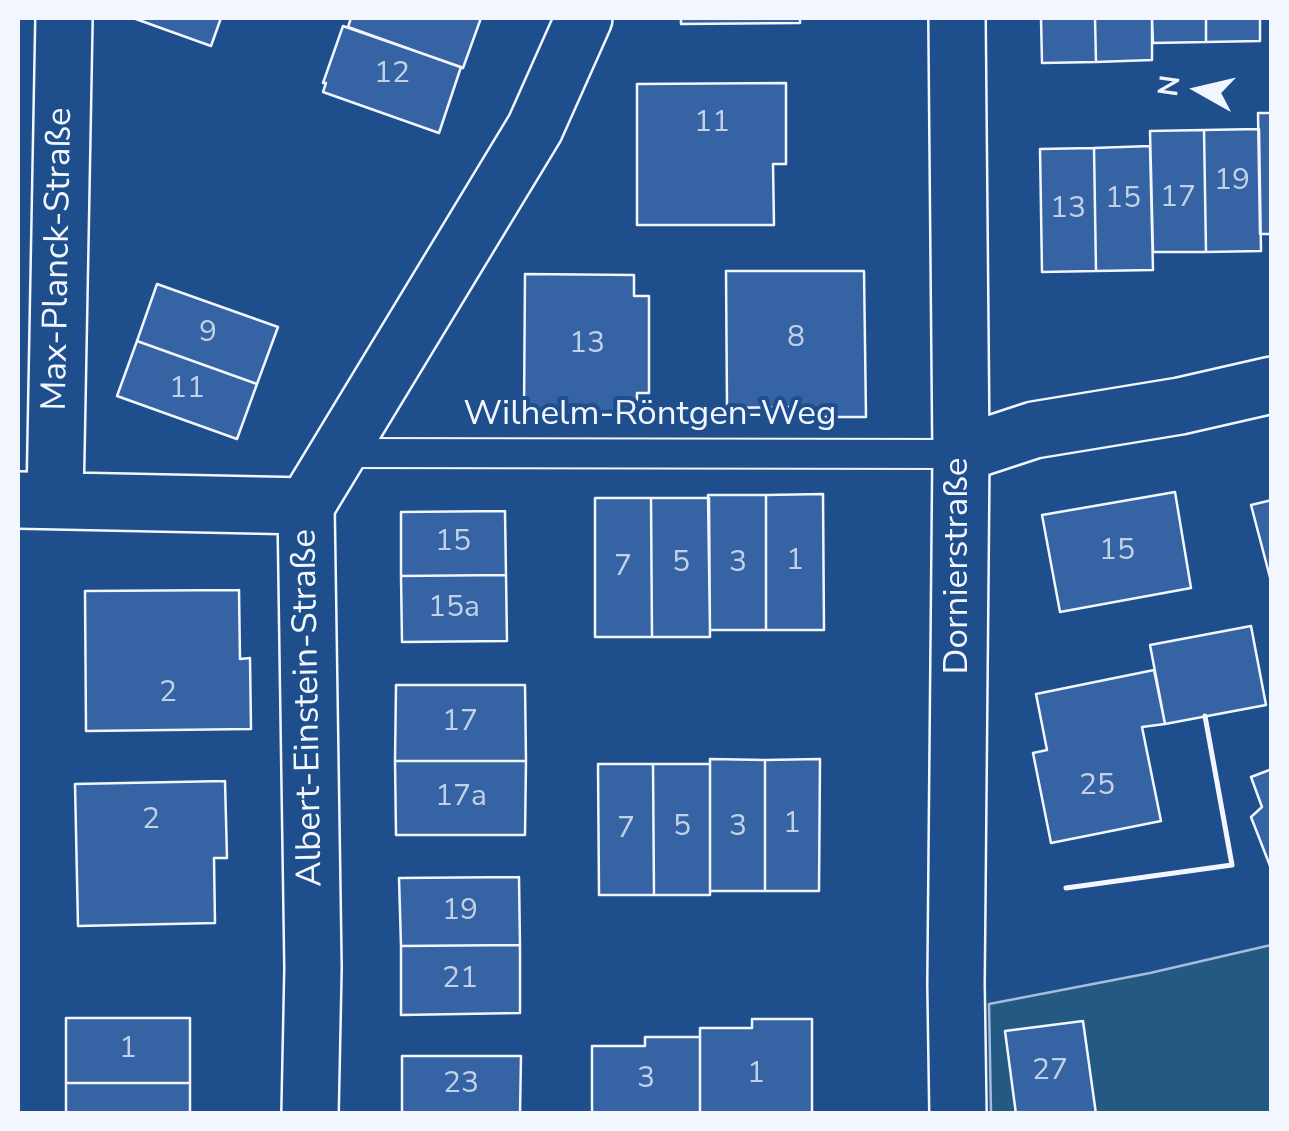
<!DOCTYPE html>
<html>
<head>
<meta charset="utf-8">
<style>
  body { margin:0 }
  #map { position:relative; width:1289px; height:1131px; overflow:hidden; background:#1f4e8c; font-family:"Nunito Sans",sans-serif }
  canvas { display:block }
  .frame { position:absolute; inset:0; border:20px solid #f2f6ff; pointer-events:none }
  .north { position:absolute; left:1149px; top:40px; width:100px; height:100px; -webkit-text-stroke:8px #1f4e8c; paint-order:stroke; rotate:278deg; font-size:28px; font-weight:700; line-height:40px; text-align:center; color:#f2f6ff }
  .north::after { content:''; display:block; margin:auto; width:35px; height:45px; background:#f2f6ff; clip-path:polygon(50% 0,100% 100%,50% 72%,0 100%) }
</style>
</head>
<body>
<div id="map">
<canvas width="1289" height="1131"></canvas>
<div class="frame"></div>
<div class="north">N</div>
</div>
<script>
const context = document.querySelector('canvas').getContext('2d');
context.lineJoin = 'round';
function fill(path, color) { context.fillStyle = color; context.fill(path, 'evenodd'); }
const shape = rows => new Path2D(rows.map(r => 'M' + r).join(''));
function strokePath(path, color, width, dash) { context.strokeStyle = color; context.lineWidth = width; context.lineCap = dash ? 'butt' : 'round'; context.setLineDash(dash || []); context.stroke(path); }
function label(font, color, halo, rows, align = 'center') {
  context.font = font + ' "Nunito Sans",sans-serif'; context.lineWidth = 8; context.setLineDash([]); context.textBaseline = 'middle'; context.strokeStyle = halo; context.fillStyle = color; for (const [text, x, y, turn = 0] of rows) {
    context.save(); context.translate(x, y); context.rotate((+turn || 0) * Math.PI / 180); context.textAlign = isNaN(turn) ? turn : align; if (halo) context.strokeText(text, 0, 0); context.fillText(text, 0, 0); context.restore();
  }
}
const green = shape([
  [1271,945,1271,1113,991,1113,989,1004,1150,973,1271,945]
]);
fill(green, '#245a82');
strokePath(green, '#a8bbd7', 2.5);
const building = shape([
  [133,18,221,18,211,46,133,18],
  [351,18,481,18,463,68,348,27,351,18],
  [681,18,800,18,800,23,681,24,681,18],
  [1041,18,1095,18,1096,62,1042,63,1041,18],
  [1095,18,1152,18,1152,60,1096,62,1095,18],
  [1152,18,1206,18,1206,42,1153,43,1152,18],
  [1206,18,1260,18,1260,41,1206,42,1206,18],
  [343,26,461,67,439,133,323,92,326,83,323,83,343,26],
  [786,83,786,164,773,164,774,225,637,225,637,84,786,83],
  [1258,113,1272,113,1272,234,1260,234,1258,113],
  [1259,129,1261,251,1206,252,1204,130,1259,129],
  [1204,130,1206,252,1153,252,1150,131,1204,130],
  [1150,146,1153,270,1096,271,1094,148,1150,146],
  [1094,148,1096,271,1042,272,1040,149,1094,148],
  [726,271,864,271,866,417,791,417,791,407,727,408,726,271],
  [525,274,634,275,634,296,649,296,649,393,637,393,637,412,524,412,525,274],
  [157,284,278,327,257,384,137,341,157,284],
  [137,341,257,384,237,439,117,396,137,341],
  [1175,492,1191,588,1060,612,1042,515,1175,492],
  [823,494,824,630,766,630,766,495,823,494],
  [708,495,766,495,766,630,710,630,708,495],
  [595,498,651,498,652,637,595,637,595,498],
  [651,498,709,498,710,637,652,637,651,498],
  [1272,500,1272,585,1251,505,1272,500],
  [505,511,506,575,401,576,401,512,505,511],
  [506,575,507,641,402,642,401,576,506,575],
  [239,590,240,659,250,658,251,729,86,731,85,591,239,590],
  [1251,626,1266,705,1165,724,1150,645,1251,626],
  [1154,670,1165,724,1142,727,1161,821,1051,843,1033,753,1047,750,1036,694,1154,670],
  [396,685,525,685,526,761,395,761,396,685],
  [710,759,765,760,765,891,710,891,710,759],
  [820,759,819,891,765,891,765,760,820,759],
  [395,761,526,761,525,835,396,835,395,761],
  [598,764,653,764,654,895,599,895,598,764],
  [653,764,710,764,710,895,654,895,653,764],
  [1272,769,1272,871,1251,817,1262,807,1251,777,1272,769],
  [225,781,227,858,214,858,215,923,78,926,75,784,225,781],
  [519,877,520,945,401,946,399,878,519,877],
  [520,945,520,1013,401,1015,401,946,520,945],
  [66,1018,190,1018,190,1083,66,1083,66,1018],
  [752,1019,812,1019,812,1114,700,1114,700,1028,752,1028,752,1019],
  [1083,1021,1096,1114,1016,1114,1005,1031,1083,1021],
  [645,1037,700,1037,700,1114,592,1114,592,1046,645,1046,645,1037],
  [402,1056,521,1056,520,1114,402,1114,402,1056],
  [66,1083,190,1083,190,1114,66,1114,66,1083]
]);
fill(building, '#3563a3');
strokePath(building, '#f2f6ff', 2.5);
const service = shape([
  [340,453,961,454]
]);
const minor = shape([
  [957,18,961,454,956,984,958,1114],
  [961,454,1034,430,1180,406,1272,385],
  [19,500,306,506],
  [55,500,64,18],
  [310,1114,313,968,306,506,535,128,584,18]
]);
strokePath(service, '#f2f6ff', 32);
strokePath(minor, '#f2f6ff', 60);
strokePath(service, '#1f4e8c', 28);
strokePath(minor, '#1f4e8c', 55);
strokePath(shape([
  [1066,888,1232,865,1205,716]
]), '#f2f6ff', 5);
label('30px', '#c3d1e8', null, [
  ["12",392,75],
  ["11",712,124],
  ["19",1232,182],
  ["17",1178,199],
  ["15",1123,200],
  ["13",1068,210],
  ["9",208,334],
  ["8",796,339],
  ["13",587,345],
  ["11",187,390],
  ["15",453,543],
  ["15",1117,552],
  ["1",795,562],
  ["5",681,564],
  ["3",738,564],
  ["7",623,568],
  ["15a",454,609],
  ["2",168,694],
  ["17",460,723],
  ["25",1097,787],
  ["17a",461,798],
  ["2",151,821],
  ["1",792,825],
  ["5",682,828],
  ["3",738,828],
  ["7",626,830],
  ["19",460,912],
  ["21",460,980],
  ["1",128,1050],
  ["27",1050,1072],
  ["1",756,1075],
  ["3",646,1080],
  ["23",461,1085]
]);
label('35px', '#f2f6ff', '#1f4e8c', [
  ["Max-Planck-Straße",59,259,-89],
  ["Wilhelm-Röntgen-Weg",650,416],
  ["Dornierstraße",959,566,-90],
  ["Albert-Einstein-Straße",309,708,-91]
]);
</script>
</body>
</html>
